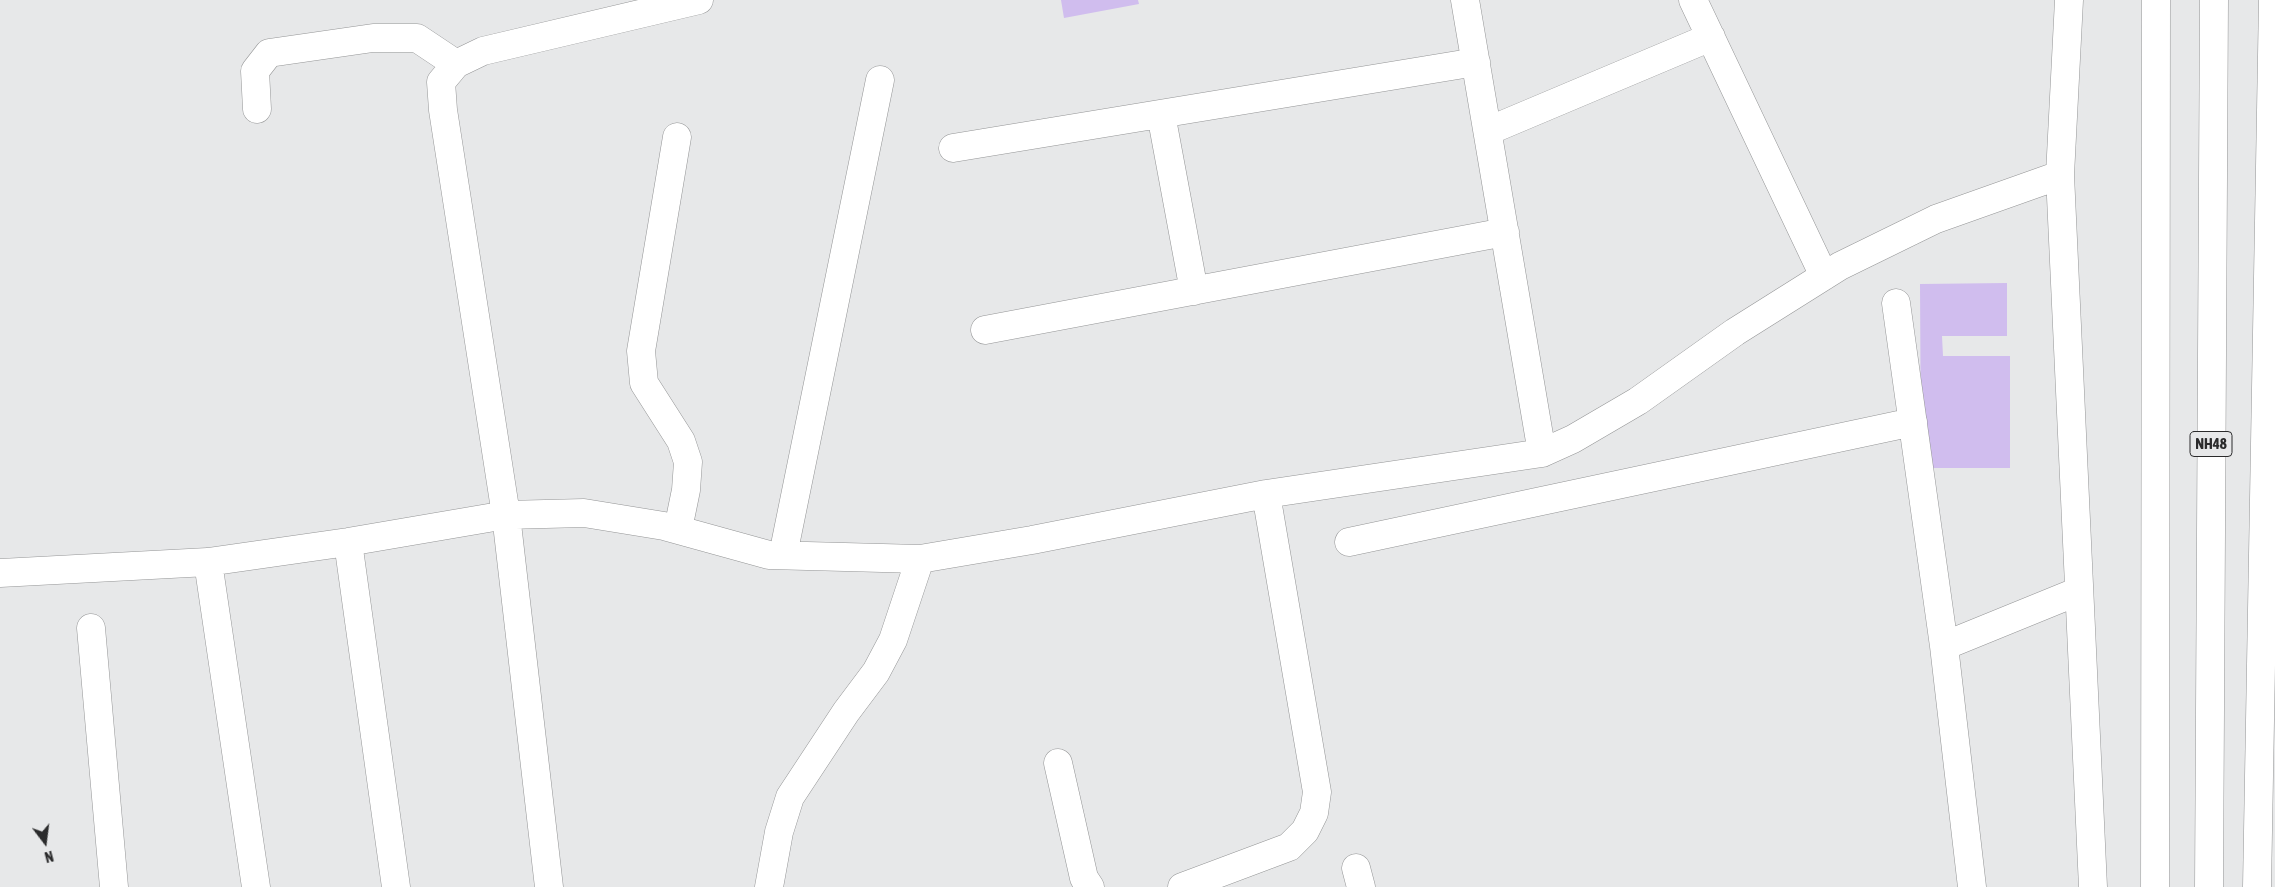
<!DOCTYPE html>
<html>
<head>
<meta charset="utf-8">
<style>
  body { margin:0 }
  #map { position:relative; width:2275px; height:887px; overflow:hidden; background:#e7e8e9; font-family:"Asap Condensed",sans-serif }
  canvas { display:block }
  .north { position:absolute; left:20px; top:817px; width:50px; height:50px; -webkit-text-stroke:4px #e7e8e9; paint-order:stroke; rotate:165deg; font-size:14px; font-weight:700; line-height:20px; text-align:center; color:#2b2b2c }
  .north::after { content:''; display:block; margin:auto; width:18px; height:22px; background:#2b2b2c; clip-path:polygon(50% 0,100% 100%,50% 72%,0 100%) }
</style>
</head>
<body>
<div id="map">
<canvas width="2275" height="887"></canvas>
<div class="north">N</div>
</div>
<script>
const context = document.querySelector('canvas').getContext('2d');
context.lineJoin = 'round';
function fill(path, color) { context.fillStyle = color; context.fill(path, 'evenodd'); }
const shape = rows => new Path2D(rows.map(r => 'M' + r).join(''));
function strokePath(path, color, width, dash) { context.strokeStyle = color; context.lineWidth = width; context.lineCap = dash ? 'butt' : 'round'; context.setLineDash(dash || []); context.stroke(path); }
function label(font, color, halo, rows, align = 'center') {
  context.font = font + ' "Asap Condensed",sans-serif'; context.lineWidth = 4; context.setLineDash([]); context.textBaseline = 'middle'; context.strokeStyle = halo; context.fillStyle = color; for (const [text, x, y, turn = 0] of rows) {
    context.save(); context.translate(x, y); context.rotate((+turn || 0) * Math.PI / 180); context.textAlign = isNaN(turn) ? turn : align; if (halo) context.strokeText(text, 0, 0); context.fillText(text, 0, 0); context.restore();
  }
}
fill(shape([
  [1061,0,1138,0,1139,4,1064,18],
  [2007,283,2007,336,1942,336,1943,356,2010,356,2010,468,1921,468,1920,284]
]), '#d0bdee');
const minor = shape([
  [1465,0,1542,453],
  [1693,0,1824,276],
  [2069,0,2060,175,2093,887],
  [257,109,255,71,269,53,373,38,417,38,456,64],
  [1161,114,1194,291],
  [1488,131,1711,37],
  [677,137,641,351,644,383,681,441,688,462,686,490,678,529],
  [953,148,1476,62],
  [1896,303,1944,646,1972,887],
  [985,330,1505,232],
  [348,542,396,887],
  [1349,542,1913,422],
  [783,555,880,80],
  [208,562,256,887],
  [0,573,208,562,348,542,506,515,584,513,664,526,769,555,920,559,1032,540,1266,494,1542,453,1573,439,1638,401,1735,332,1840,266,1936,219,2060,175],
  [91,628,114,887],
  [1944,646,2079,591],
  [1058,763,1084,878,1090,887],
  [1356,868,1361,887],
  [549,887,506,515,443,110,441,82,456,64,483,51,699,0],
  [769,887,779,832,790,797,846,712,876,672,893,640,920,559],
  [1182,887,1289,847,1305,831,1314,813,1317,792,1266,494],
  [2257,887,2273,0]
]);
const highway = shape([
  [2155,887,2156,0],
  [2209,887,2214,0]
]);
strokePath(minor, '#949596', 29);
strokePath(highway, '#949596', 29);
strokePath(minor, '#fff', 28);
strokePath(highway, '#fff', 28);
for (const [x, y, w] of [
  [2211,444,42]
]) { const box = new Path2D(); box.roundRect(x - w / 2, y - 12.5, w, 25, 4); context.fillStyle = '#e7e8e9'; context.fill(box); strokePath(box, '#2b2b2c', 1); }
label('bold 15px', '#2b2b2c', null, [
  ["NH48",2211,444]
]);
</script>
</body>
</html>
